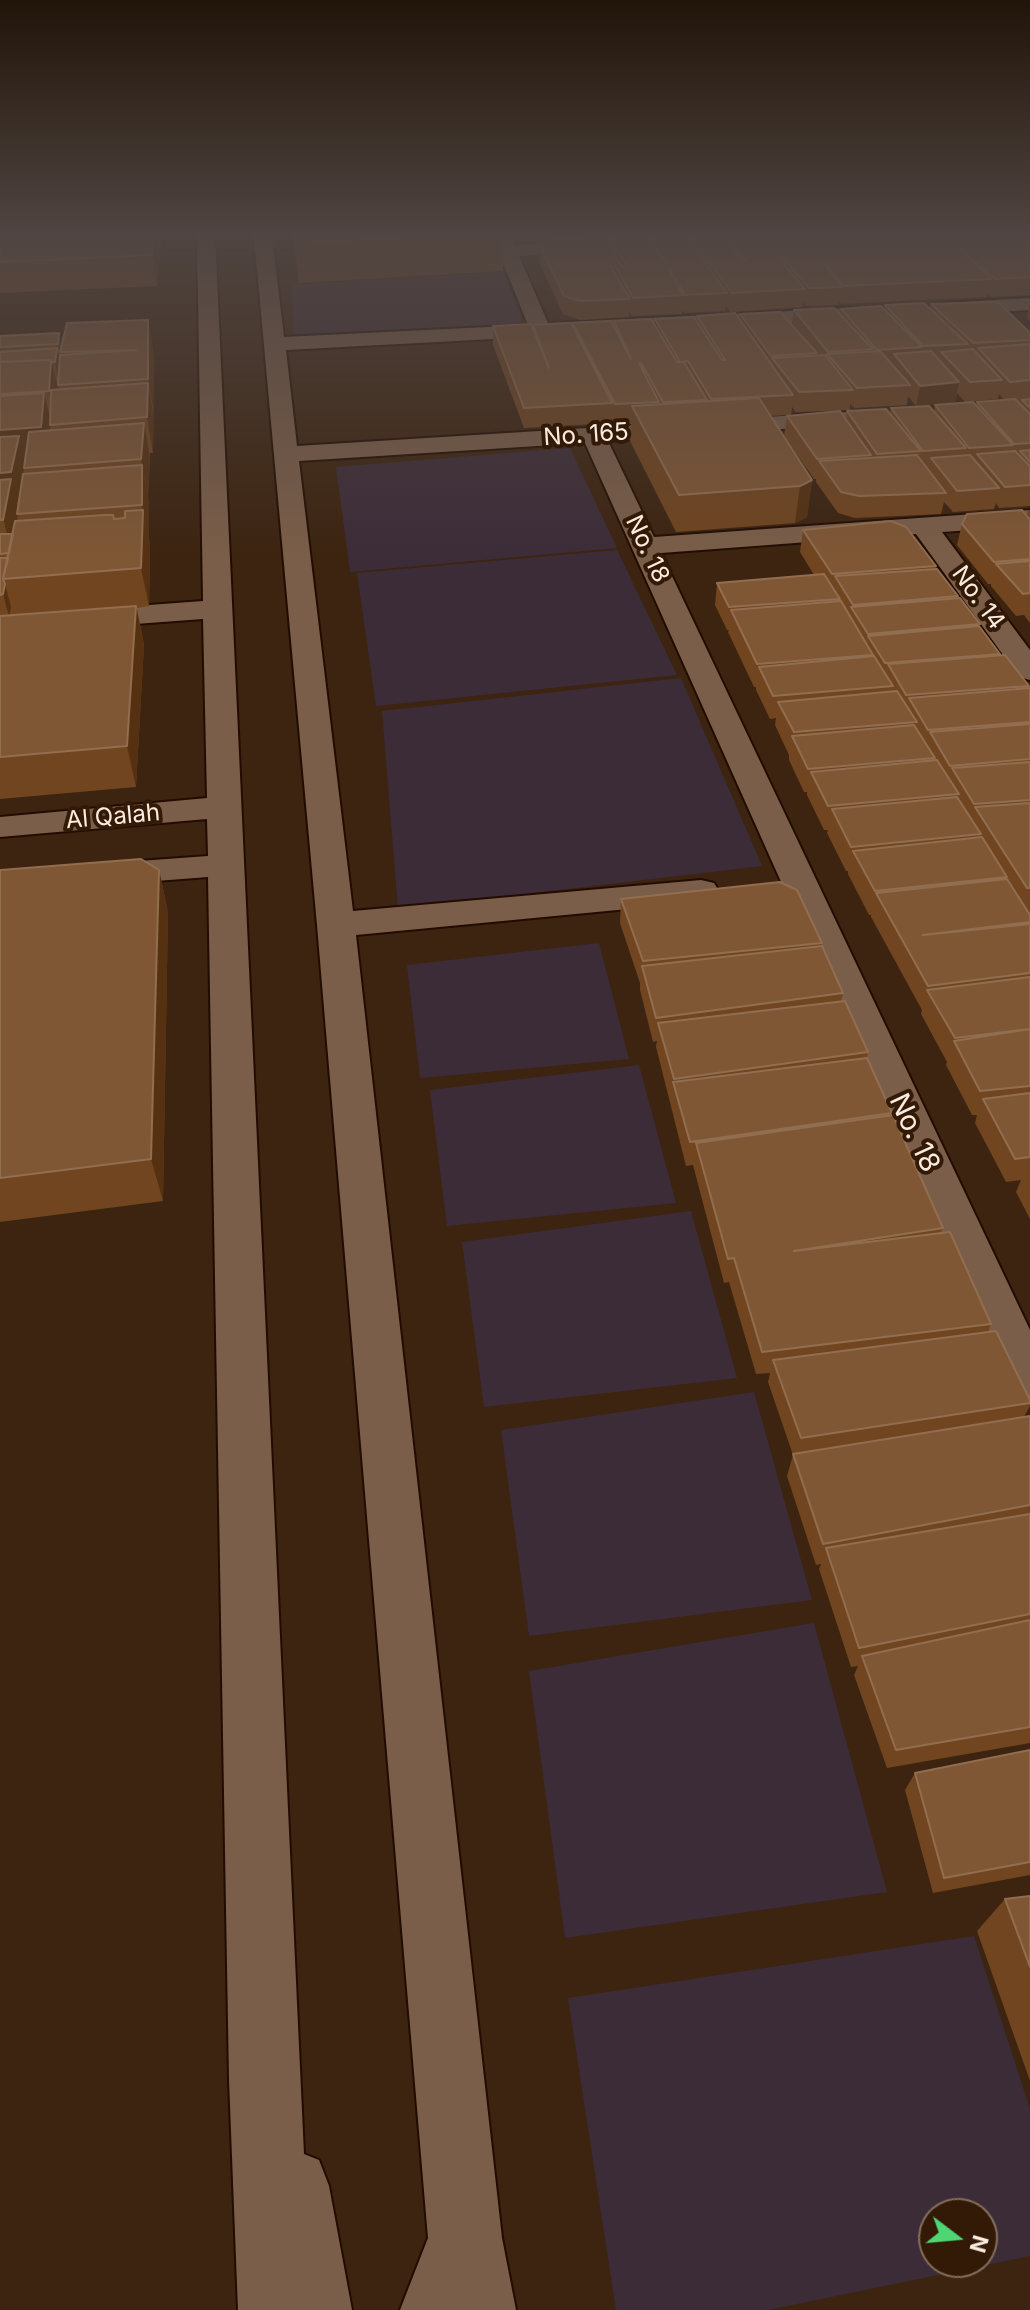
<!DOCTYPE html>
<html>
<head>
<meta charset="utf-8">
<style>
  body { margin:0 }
  #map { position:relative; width:1030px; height:2310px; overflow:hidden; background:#3c2410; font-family:Inter,sans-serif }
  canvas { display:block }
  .north { position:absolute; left:918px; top:2198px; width:80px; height:80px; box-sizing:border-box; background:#321a06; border:2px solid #836e5d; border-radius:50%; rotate:106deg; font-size:22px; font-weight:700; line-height:32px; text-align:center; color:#fcebdf }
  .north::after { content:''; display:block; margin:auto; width:28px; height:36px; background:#4ed675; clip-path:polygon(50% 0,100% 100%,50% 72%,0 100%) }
</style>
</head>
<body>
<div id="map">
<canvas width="1030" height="2310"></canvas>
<div class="north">N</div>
</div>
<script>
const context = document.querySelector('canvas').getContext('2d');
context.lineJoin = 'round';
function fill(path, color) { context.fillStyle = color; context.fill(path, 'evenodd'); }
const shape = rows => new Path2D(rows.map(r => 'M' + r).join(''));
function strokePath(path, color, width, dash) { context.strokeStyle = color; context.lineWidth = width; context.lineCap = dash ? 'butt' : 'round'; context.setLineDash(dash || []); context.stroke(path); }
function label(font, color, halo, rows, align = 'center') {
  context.font = font + ' Inter,sans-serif'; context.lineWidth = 8; context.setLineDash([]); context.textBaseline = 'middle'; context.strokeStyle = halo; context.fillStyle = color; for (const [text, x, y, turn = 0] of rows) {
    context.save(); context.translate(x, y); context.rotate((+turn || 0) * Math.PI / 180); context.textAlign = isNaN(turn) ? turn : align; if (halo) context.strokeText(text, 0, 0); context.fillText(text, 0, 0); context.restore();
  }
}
fill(shape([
  [503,272,522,320,516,324,294,337,291,285],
  [570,448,617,548,350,572,336,467],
  [617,550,677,675,376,706,357,573],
  [681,678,762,866,398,909,382,711],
  [599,943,629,1059,420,1078,407,965],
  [639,1065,676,1203,447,1226,430,1090],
  [691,1211,737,1378,484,1407,462,1242],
  [754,1392,812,1600,529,1636,501,1430],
  [814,1623,887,1892,565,1938,529,1671],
  [974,1936,1030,2109,1030,2256,768,2310,616,2310,568,1998],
  [934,2214,982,2214,982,2262,934,2262]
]), '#3c2c38');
const minor = shape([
  [197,236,215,236,304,2154,319,2160,329,2186,352,2310,238,2310,229,2080,208,877,0,893,0,871,208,856,207,819,0,837,0,817,207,798,203,619,0,634,0,616,203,601,197,236],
  [254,236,272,236,284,337,528,325,492,236,510,236,514,245,598,241,607,247,598,253,519,256,548,323,852,308,862,314,852,320,286,350,297,446,847,412,855,414,859,419,855,424,608,441,654,537,1030,510,1030,526,942,532,1030,650,1030,680,1019,677,916,534,661,553,1030,1330,1030,1404,1012,1398,1005,1383,585,443,299,461,353,911,701,880,714,883,719,891,714,899,701,902,356,935,502,2238,516,2310,400,2310,428,2238,317,925,254,236],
  [1030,298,1030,310,944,315,934,309,944,303,1030,298]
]);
strokePath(minor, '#220c00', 4);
fill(minor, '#7a5e49');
fill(shape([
  [0,236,162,236,157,286,0,293],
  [292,236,503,236,503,271,299,283,296,256,294,257],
  [525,236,1030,236,1030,295,991,297,988,294,987,297,841,304,839,302,839,305,806,306,803,302,802,307,730,312,726,306,725,311,684,313,682,310,682,314,632,316,629,312,629,317,580,320,563,314,539,262,539,245,529,242],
  [931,304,1030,333,1030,506,999,508,996,503,994,509,953,512,944,502,941,514,855,518,838,513,816,482,816,479,814,479,784,436,787,416,846,419,847,411,890,413,891,408,934,411,935,405,976,406,977,402,1004,400,999,394,998,399,965,402,957,393,955,402,916,406,908,396,907,405,854,408,850,404,850,410,796,412,792,407,791,415,770,416,812,480,807,517,795,523,676,532,630,441,631,424,614,424,611,418,611,423,524,428,493,345,493,326,533,330,533,325,573,327,573,323,614,327,614,321,654,325,655,319,696,321,697,316,740,320,740,314,792,325,794,310,840,315,841,309,884,310,885,305,930,308],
  [1030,304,1030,321,1027,318],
  [59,333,62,346,154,353,153,453,150,453,150,458,148,495,149,539,150,547,149,606,137,608,144,645,136,787,0,799,0,336],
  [1028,510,1030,510,1030,623,1024,615,1016,616,991,586,991,584,988,584,957,545,962,524,1027,516],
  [803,530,936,566,936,569,958,596,957,598,980,624,979,626,1000,654,999,656,1029,686,1028,688,1030,688,1030,1219,1016,1192,1021,1180,1006,1182,975,1123,977,1115,972,1115,946,1065,947,1062,921,1014,922,1010,871,917,871,915,869,915,848,874,848,871,846,871,827,833,828,830,824,830,807,795,807,792,804,792,789,760,789,755,775,725,776,718,770,719,756,690,756,687,754,687,728,632,729,630,727,630,715,605,717,583,814,575,800,552],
  [0,870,159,870,168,912,163,1201,0,1222],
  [621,899,822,943,821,946,843,993,841,1002,868,1052,867,1058,943,1228,941,1233,991,1324,988,1332,1030,1400,1030,1406,1024,1417,1030,1416,1030,1743,887,1768,854,1675,858,1666,851,1667,819,1569,821,1564,816,1565,787,1476,793,1455,768,1382,770,1373,756,1374,729,1282,724,1283,693,1165,686,1166,656,1047,657,1041,653,1042,640,990,640,983,620,923],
  [1030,1750,1030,1875,933,1893,905,1790,915,1773],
  [1030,1896,1030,2081,977,1931,1005,1899]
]), '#704520');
fill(shape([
  [154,236,162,236,157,286,152,255],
  [148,320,154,353,154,413,148,379],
  [59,333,63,352,60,352,62,363,58,344],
  [57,348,61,367,59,381,55,362],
  [51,360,58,387,55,419,49,391],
  [959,382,955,402,916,406,920,386],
  [148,383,154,417,153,453,147,417],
  [44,393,51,421,47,456,24,458,26,465,24,468,19,502,17,502,19,509,11,551,0,504,0,430],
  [144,423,150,458,148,495,141,459],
  [142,465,149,501,149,539,150,547,149,606,141,568,143,512,142,505],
  [812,480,807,517,795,523,800,486],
  [5,584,11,607,9,617,3,594],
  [136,606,144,645,136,787,127,746],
  [159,870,168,912,163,1201,151,1159]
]), '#553111');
const building = shape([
  [0,236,154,236,152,255,0,262,0,236],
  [295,236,454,236,295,244,295,236],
  [646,236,667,264,648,236,686,236,727,293,685,295,669,269,683,295,633,298,615,266,611,267,630,299,580,301,564,296,539,244,551,240,605,237,622,267,627,266,608,237,646,236],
  [689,236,724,236,743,261,746,260,726,236,1030,236,1030,277,995,279,957,246,991,279,844,286,825,264,842,287,809,288,783,258,779,258,805,289,732,293,689,236],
  [998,302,1030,333,1030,340,973,343,931,304,998,302],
  [924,303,968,344,923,346,885,305,924,303],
  [881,306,922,347,877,350,841,309,881,306],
  [834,308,873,349,828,352,794,310,834,308],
  [780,312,817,353,771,356,740,314,780,312],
  [735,313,793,395,711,399,688,361,680,362,655,319,694,317,722,360,725,360,697,316,735,313],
  [651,319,677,362,684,362,707,400,663,402,641,363,639,363,659,402,615,404,573,323,611,321,631,359,614,321,651,319],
  [148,320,148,379,58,385,60,355,136,350,60,352,67,323,148,320],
  [571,323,612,403,524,408,493,326,531,324,549,368,533,325,571,323],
  [59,333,58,344,0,347,0,336,59,333],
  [1030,344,1030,380,1010,382,978,348,1030,344],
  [57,348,55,362,51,362,51,360,0,362,0,352,57,348],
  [973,349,1002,380,970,382,941,352,973,349],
  [880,351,910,385,857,388,827,354,880,351],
  [931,351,959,382,920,386,894,354,931,351],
  [825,355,853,390,799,392,772,358,825,355],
  [51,360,49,391,0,394,0,362,51,360],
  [148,383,147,417,50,425,51,390,148,383],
  [44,393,41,427,0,430,0,396,44,393],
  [759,398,812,480,800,486,679,495,632,406,759,398],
  [1015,399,1030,414,1030,443,1014,444,977,402,1015,399],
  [1030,399,1030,408,1022,400,1030,399],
  [973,402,1013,445,969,448,935,405,973,402],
  [929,406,966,448,923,451,891,408,929,406],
  [886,409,921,451,877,454,847,411,886,409],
  [840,411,871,455,817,459,787,416,840,411],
  [144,423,141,459,24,468,29,432,144,423],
  [19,436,11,472,0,473,0,437,19,436],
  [1030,450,1030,462,1020,451,1030,450],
  [1015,451,1030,466,1030,485,1005,487,977,454,1015,451],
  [917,455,946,493,859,496,841,492,819,461,917,455],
  [970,455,999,488,957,491,931,458,970,455],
  [142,465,142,505,17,514,23,474,142,465],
  [11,479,3,520,0,520,0,480,11,479],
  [143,510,141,568,3,579,15,521,105,515,113,515,114,519,125,518,125,511,143,510],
  [1022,510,1030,520,1030,559,994,562,962,524,967,514,1022,510],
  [891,521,906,527,936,566,832,574,803,530,891,521],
  [0,534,13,534,9,553,0,554,0,534],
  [0,558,8,558,3,579,5,584,3,594,0,595,0,558],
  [1030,561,1030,593,1023,594,996,564,1030,561],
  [937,569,958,596,853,605,835,576,937,569],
  [824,574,840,599,729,607,717,583,824,574],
  [960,598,980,624,868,634,851,607,960,598],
  [841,601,873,655,757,664,731,610,841,601],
  [136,606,127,746,0,757,0,616,136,606],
  [979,626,1000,654,885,663,868,636,979,626],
  [1005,655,1029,686,906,695,888,664,1005,655],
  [874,656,893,686,773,696,759,667,874,656],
  [1030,688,1030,722,928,730,909,698,1030,688],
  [897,691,917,722,794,732,778,702,897,691],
  [1030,724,1030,759,950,766,930,732,1030,724],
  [914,725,935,758,808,769,792,736,914,725],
  [937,760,959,794,828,806,811,772,937,760],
  [1030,762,1030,800,974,804,952,768,1030,762],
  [957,797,981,834,851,847,832,809,957,797],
  [1030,803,1030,888,1027,888,975,807,1030,803],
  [982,837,1007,877,875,891,853,851,982,837],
  [141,859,159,870,151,1159,0,1178,0,870,141,859],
  [1007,879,1030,915,1030,922,923,935,1030,924,1030,973,928,986,876,893,1007,879],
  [780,882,797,890,822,943,643,961,621,899,780,882],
  [822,946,843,993,656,1018,642,966,822,946],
  [1030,977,1030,1029,955,1038,927,990,1030,977],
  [845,1001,868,1052,674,1079,658,1023,845,1001],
  [1030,1029,1030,1086,980,1091,954,1041,1030,1029],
  [867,1058,892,1113,690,1142,673,1082,867,1058],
  [1030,1093,1030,1157,1015,1159,983,1099,1030,1093],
  [893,1115,943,1228,794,1251,950,1232,991,1324,762,1352,734,1258,728,1259,696,1143,893,1115],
  [996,1331,1030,1400,1030,1403,801,1438,773,1360,996,1331],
  [1030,1416,1030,1505,823,1544,793,1454,1030,1416],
  [1030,1514,1030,1614,859,1648,826,1548,1030,1514],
  [1030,1620,1030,1727,896,1750,862,1656,1030,1620],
  [1030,1750,1030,1862,944,1878,915,1773,1030,1750],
  [1030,1896,1030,1967,1005,1899,1030,1896]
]);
fill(building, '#7f5735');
strokePath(building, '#926e50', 2);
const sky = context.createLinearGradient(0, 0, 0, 559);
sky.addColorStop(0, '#211409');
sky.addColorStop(0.42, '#504542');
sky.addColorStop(1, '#50454200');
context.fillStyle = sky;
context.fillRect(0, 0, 1030, 559);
label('24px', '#fcebdf', '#321a06', [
  ["No. 165",586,435,-4],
  ["No. 18",647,549,65],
  ["No. 14",978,598,54],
  ["Al Qalah",113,817,-5]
]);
label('28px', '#fcebdf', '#321a06', [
  ["No. 18",914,1133,65]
]);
</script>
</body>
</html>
